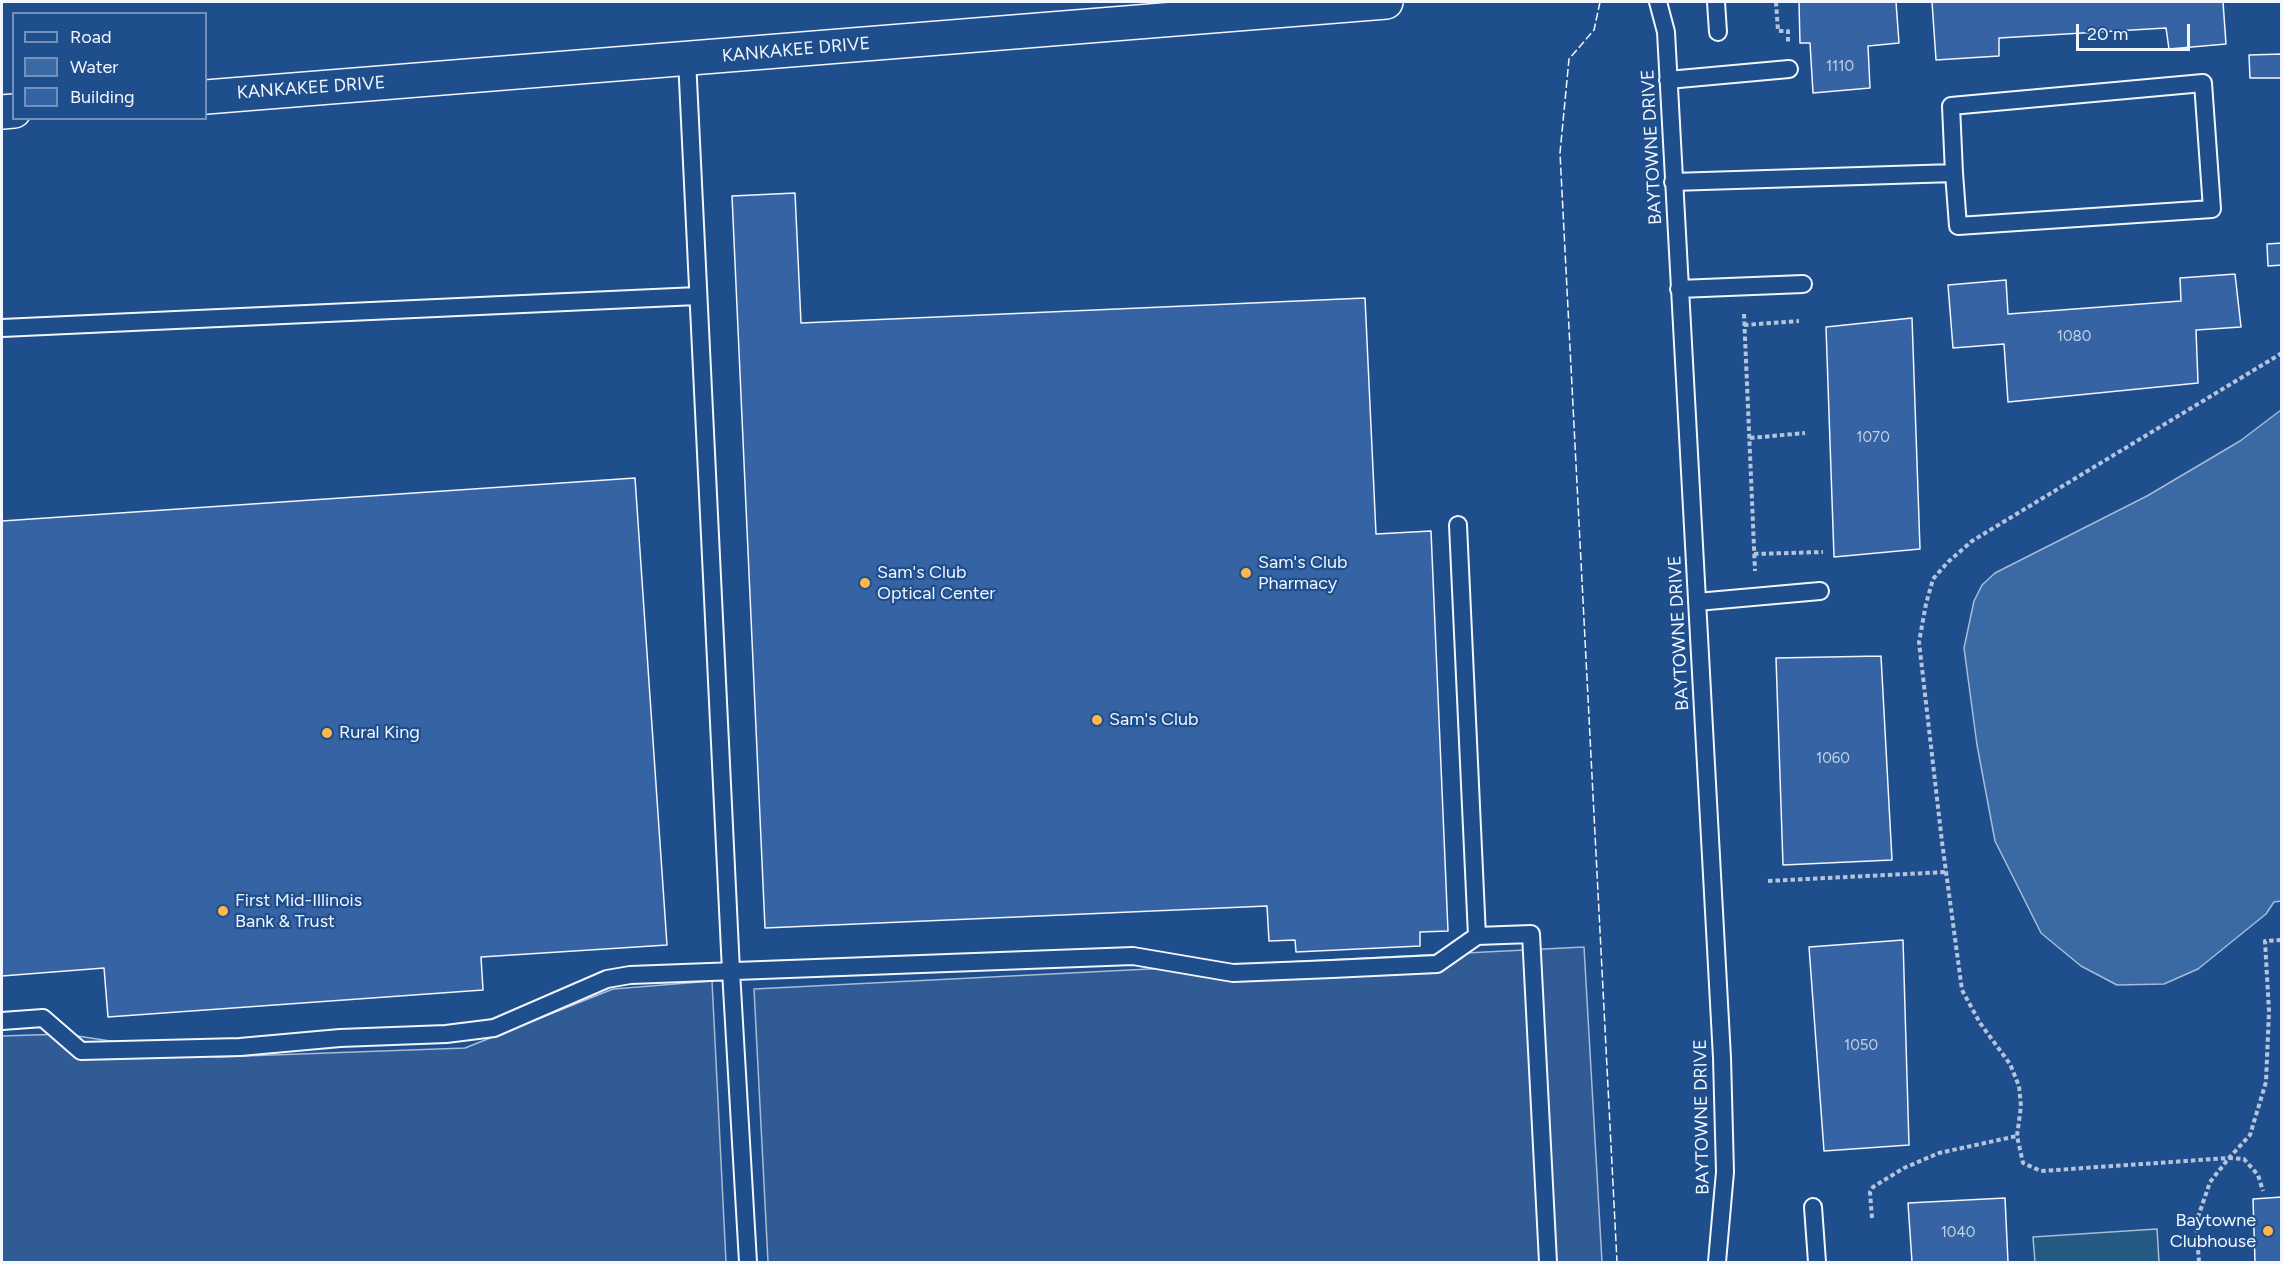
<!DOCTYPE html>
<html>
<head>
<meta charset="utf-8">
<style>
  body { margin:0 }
  #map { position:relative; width:2283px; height:1264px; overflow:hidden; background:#1f4e8c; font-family:Figtree,sans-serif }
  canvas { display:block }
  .frame { position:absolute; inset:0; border:3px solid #f2f6ff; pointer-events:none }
  .legend { position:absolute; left:12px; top:12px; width:195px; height:108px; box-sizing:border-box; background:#1f4e8c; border:2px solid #7391ba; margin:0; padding:8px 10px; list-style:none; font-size:18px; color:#f2f6ff }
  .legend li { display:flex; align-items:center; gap:12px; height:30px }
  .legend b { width:30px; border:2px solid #7391ba }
  .scale { position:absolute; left:2076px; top:24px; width:114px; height:27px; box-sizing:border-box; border:3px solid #f2f6ff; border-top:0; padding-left:8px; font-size:18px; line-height:21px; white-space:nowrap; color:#f2f6ff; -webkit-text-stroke:4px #1f4e8c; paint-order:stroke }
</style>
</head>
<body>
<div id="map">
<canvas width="2283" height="1264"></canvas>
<div class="frame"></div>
<ul class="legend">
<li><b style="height:8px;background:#1f4e8c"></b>Road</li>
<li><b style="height:16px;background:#3b69a3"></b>Water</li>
<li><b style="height:16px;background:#3563a3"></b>Building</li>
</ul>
<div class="scale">20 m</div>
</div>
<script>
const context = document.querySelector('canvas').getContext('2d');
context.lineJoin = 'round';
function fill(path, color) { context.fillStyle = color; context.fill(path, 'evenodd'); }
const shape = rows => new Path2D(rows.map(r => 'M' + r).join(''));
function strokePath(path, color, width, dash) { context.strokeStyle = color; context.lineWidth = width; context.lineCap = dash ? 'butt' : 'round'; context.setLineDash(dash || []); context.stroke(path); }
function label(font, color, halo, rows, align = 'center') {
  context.font = font + ' Figtree,sans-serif'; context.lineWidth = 4.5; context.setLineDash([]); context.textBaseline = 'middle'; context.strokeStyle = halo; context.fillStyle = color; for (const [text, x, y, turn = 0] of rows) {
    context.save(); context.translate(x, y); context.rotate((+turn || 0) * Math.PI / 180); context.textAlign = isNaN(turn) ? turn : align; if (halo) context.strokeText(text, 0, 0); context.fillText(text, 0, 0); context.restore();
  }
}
const green = shape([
  [2157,1229,2159,1262,2035,1262,2033,1237,2157,1229]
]);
fill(green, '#245a82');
strokePath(green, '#a8bbd7', 1.5);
const parking = shape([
  [1584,947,1602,1262,768,1262,754,989,1584,947],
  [712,981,726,1262,2,1262,2,1036,64,1034,217,1057,465,1048,613,989,712,981]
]);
fill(parking, '#305b95');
strokePath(parking, '#a8bbd7', 1.5);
const water = shape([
  [2281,410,2281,901,2274,902,2266,914,2198,969,2164,984,2117,985,2081,966,2041,933,1995,841,1977,745,1964,648,1974,601,1982,585,1995,573,2147,496,2240,441,2281,410]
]);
fill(water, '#3b69a3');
strokePath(water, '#a8bbd7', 1.5);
const building = shape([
  [1799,2,1896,2,1899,43,1868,46,1870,88,1813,93,1810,43,1800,43,1799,2],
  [1932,2,2223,2,2226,44,2169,49,2166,28,1999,38,1999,56,1936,60,1932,2],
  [2282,54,2282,78,2250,78,2249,55,2282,54],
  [795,193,801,323,1365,298,1376,534,1431,531,1448,931,1420,932,1420,946,1296,952,1295,940,1269,941,1267,906,765,928,732,196,795,193],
  [2282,243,2282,265,2268,266,2267,244,2282,243],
  [2235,274,2241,327,2196,330,2198,383,2008,402,2004,344,1953,348,1948,285,2006,280,2008,314,2181,301,2180,278,2235,274],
  [1912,318,1920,549,1834,557,1826,327,1912,318],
  [635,478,667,945,481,957,483,990,108,1017,104,968,2,976,2,521,635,478],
  [1881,656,1892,860,1783,865,1776,658,1881,656],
  [1903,940,1909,1145,1824,1151,1809,947,1903,940],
  [2282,1197,2282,1262,2255,1262,2253,1199,2282,1197],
  [2005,1198,2008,1262,1912,1262,1908,1203,2005,1198]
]);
fill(building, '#3563a3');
strokePath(building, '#f2f6ff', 1.5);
const lane = shape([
  [1658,2,1666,32,1722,1058,1725,1172,1717,1262],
  [1716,2,1718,32],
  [687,59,731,971,748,1262],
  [1668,80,1789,69],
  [1673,182,1954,173,1958,226,2212,209,2203,83,1951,106,1954,173],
  [1679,289,1803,284],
  [2,328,697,296],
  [1458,525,1477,936],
  [1697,602,1820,591],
  [2,1021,43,1018,81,1051,240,1047,340,1038,446,1034,494,1028,607,979,630,975,1133,956,1233,973,1332,969,1437,964,1477,936,1531,934,1548,1262],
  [1813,1207,1817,1262]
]);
const street = shape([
  [206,97,1386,2],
  [2,112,14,111]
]);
strokePath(lane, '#f2f6ff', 20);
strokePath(street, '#f2f6ff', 36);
strokePath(shape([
  [1776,2,1778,31,1788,31,1788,42],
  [1744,314,1755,571],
  [1744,325,1799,321],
  [2282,353,1972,541,1948,562,1933,579,1926,604,1919,642,1942,842,1962,990,1980,1023,2010,1064,2019,1086,2021,1106,2017,1136,2023,1163,2041,1171,2229,1158,2250,1135,2266,1082,2269,1011,2265,941,2282,940],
  [1750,438,1805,433],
  [1754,554,1823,552],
  [1768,881,1946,872],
  [1872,1218,1870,1192,1873,1187,1904,1168,1939,1153,2017,1136],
  [2199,1262,2196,1223,2210,1182,2229,1158,2244,1159,2258,1175,2263,1191]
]), '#b3c4dc', 4, [4.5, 3]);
strokePath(lane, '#1f4e8c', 16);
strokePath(street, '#1f4e8c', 33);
strokePath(shape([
  [1600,2,1594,30,1569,59,1560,153,1617,1262]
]), '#f2f6ff', 1.5, [8, 3]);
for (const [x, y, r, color] of [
  [1246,573,6,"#ffb74d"],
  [865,583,6,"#ffb74d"],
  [1097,720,6,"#ffb74d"],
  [327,733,6,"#ffb74d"],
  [223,911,6,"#ffb74d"],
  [2268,1231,6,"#ffb74d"]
]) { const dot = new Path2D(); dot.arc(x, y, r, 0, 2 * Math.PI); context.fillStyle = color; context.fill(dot); strokePath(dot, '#1f4e8c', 2); }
label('15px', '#c3d1e8', null, [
  ["1110",1840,67],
  ["1080",2074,337],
  ["1070",1873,438],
  ["1060",1833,759],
  ["1050",1861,1046],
  ["1040",1958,1233]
]);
label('18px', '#f2f6ff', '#1f4e8c', [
  ["KANKAKEE DRIVE",796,50,-5],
  ["KANKAKEE DRIVE",311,88,-4],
  ["BAYTOWNE DRIVE",1652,147,-93],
  ["BAYTOWNE DRIVE",1679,633,-93],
  ["BAYTOWNE DRIVE",1702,1117,-91]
]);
label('18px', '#f2f6ff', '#1f4e8c', [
  ["Sam's Club",1258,563],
  ["Pharmacy",1258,584],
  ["Sam's Club",877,573],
  ["Optical Center",877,594],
  ["Sam's Club",1109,720],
  ["Rural King",339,733],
  ["First Mid-Illinois",235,901],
  ["Bank & Trust",235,922],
  ["Baytowne",2256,1221,"right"],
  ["Clubhouse",2256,1242,"right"]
], 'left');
</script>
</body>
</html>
